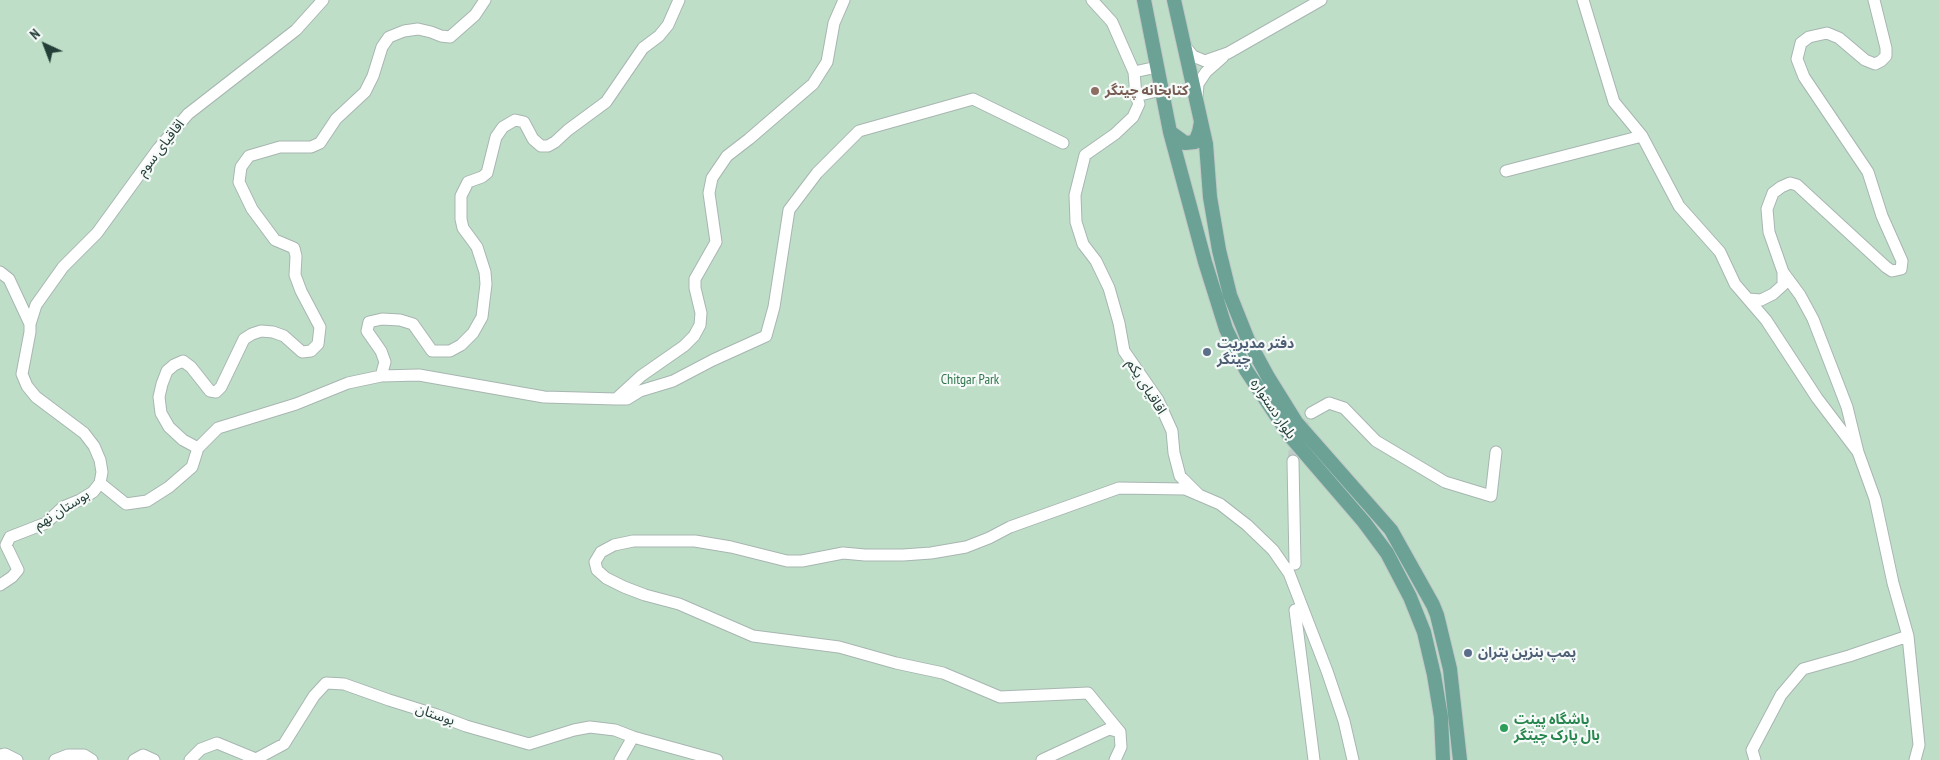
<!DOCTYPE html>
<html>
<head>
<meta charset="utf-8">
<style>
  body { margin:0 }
  #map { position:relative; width:1939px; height:760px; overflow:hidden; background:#e5eeea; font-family:"PT Sans Narrow",sans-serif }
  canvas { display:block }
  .north { position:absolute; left:20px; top:20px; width:50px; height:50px; -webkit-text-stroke:4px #f6faf8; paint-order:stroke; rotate:317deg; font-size:14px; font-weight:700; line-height:20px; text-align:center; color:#243f38 }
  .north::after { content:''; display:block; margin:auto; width:18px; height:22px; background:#243f38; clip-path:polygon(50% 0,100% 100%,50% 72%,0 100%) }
</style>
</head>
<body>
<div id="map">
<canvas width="1939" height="760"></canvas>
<div class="north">N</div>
</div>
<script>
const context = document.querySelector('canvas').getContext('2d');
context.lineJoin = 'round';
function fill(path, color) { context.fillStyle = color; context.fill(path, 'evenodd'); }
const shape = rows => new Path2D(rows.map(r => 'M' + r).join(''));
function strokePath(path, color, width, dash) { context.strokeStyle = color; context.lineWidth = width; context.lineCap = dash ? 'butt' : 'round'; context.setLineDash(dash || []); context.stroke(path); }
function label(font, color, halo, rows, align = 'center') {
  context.font = font + ' "PT Sans Narrow","Noto Sans Arabic",sans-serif'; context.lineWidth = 4.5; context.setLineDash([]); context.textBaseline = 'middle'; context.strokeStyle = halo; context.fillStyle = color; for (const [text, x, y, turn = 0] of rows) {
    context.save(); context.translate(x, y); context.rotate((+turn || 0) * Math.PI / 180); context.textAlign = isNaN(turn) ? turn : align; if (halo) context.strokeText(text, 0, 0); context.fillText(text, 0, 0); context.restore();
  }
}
fill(shape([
  [0,0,1939,0,1939,760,0,760]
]), '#bfdec8');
strokePath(shape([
  [1293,461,1296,433,1311,413]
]), '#becbc6', 11, [11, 5.5]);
const minor = shape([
  [1092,0,1112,22,1134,72,1136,96,1139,104,1133,117,1115,134,1085,155,1075,195,1076,222,1083,244,1096,261,1109,288,1119,323,1124,351,1158,400,1172,431,1174,453,1180,476,1199,495,1220,504,1247,525,1273,550,1289,573,1327,671,1344,721,1353,760],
  [1583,0,1614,102,1642,136,1679,206,1720,252,1735,284,1766,320,1817,398,1858,452,1875,499,1893,583,1908,636,1919,745,1915,760],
  [1184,45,1193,56,1205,61,1228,53,1321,0],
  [1134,72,1157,67],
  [1136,96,1161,90],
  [1197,96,1198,84,1206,72,1223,57],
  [1506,171,1642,136],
  [0,272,9,279,30,324],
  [1748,299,1761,300,1773,294,1783,285,1783,272],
  [381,376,385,362,381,351,367,331,369,322,382,319,400,320,413,324,432,351,450,351,461,345,473,333,482,317,486,284,485,272,477,247,463,228,461,219,461,196,468,182,482,177,487,173,496,137,503,127,515,120,524,122,533,139,541,146,548,146,555,142,568,130,606,102,643,48,659,36,668,25,679,0],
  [616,399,627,399,640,391,673,381,713,360,766,336,774,307,789,210,817,173,859,131,973,99,1063,143],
  [1311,413,1329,403,1344,408,1376,441,1445,482,1491,496,1496,452],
  [198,448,218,428,296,404,348,383,381,376,419,375,544,397,616,399,641,376,684,346,694,336,700,325,701,313,695,288,695,279,716,242,709,193,712,178,727,156,749,139,813,84,827,62,834,23,844,0],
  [1858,452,1847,407,1813,319,1800,295,1783,272,1769,232,1767,209,1773,193,1781,187,1790,183,1797,185,1886,267,1892,271,1901,269,1902,261,1882,216,1868,172,1804,77,1797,59,1801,43,1809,37,1827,33,1839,38,1865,60,1875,64,1881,61,1886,56,1886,48,1874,0],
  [1293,461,1295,564],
  [100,483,126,504,147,501,169,487,192,467,198,448,183,440,169,427,161,413,159,397,162,384,167,371,174,365,183,361,191,367,210,391,216,392,221,387,244,339,252,334,261,331,273,332,284,336,302,352,311,351,318,344,320,327,301,291,295,275,296,256,294,248,275,240,252,209,239,182,241,167,249,156,280,147,311,147,320,143,336,119,365,92,373,76,382,47,389,37,404,31,418,29,431,32,441,36,450,37,475,15,485,0],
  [0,585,12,577,18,570,6,545,10,537,46,523,63,507,80,500,93,492,100,483,102,472,100,460,94,446,84,433,36,397,27,386,22,374,30,332,30,324,36,305,63,267,97,233,158,149,188,114,296,30,323,0],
  [1295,610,1314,760],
  [1120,732,1088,693,1000,697,943,673,896,663,839,647,753,636,679,604,645,595,624,587,606,578,597,570,595,562,601,552,614,545,633,541,695,541,731,547,787,561,802,561,843,553,865,555,903,555,931,553,966,547,989,538,1010,527,1119,488,1185,489,1199,495],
  [0,755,5,754,17,760],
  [55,760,68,755,84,755,92,760],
  [134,760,143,755,154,760],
  [190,760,201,749,217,743,256,759,284,744,314,696,326,683,344,684,389,700,437,715,466,726,529,744,574,730,590,727,615,730,633,737,717,760],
  [620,760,633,737],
  [1042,760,1109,729,1120,732,1121,747,1115,760],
  [1755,760,1752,750,1781,695,1803,669,1849,656,1908,636]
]);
const major = shape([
  [1144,0,1170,132,1205,262,1226,329,1246,370,1290,436,1364,522,1387,553,1410,597,1424,632,1434,675,1441,717,1443,760],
  [1174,0,1206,144,1210,197,1219,250,1230,295,1248,340,1268,377,1296,422,1391,530,1433,605,1437,615,1450,669,1460,760],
  [1170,132,1185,143,1195,142,1199,132,1201,122]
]);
strokePath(minor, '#a7b6b1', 13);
strokePath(major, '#c2c9c7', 16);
strokePath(minor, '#fff', 11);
strokePath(major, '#6ba295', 14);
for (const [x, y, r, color] of [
  [1095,91,5,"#8d6e63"],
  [1207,352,5,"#5c6f8a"],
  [1468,653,5,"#5c6f8a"],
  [1504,728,5,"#2e9e5b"]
]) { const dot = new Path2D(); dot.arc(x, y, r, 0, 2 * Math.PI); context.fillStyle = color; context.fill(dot); strokePath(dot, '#f6faf8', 2); }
label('bold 14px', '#785e54', '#f6faf8', [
  ["کتابخانه چیتگر",1105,91]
], 'left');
label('14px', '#243f38', '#f6faf8', [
  ["اقاقیای سوم",161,148,-52],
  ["اقاقیای یکم",1146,387,58],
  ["بلوار دستواره",1273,409,56],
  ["بوستان نهم",62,510,-32],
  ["بوستان",435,715,19]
]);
label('bold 14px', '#4e5e75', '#f6faf8', [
  ["دفتر مدیریت",1217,344],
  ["چیتگر",1217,360],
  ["پمپ بنزین پتران",1478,653]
], 'left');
label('14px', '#2f754c', '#f6faf8', [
  ["Chitgar Park",970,380]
]);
label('bold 14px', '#27864d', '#f6faf8', [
  ["باشگاه پینت",1514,720],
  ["بال پارک چیتگر",1514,736]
], 'left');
</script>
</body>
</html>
